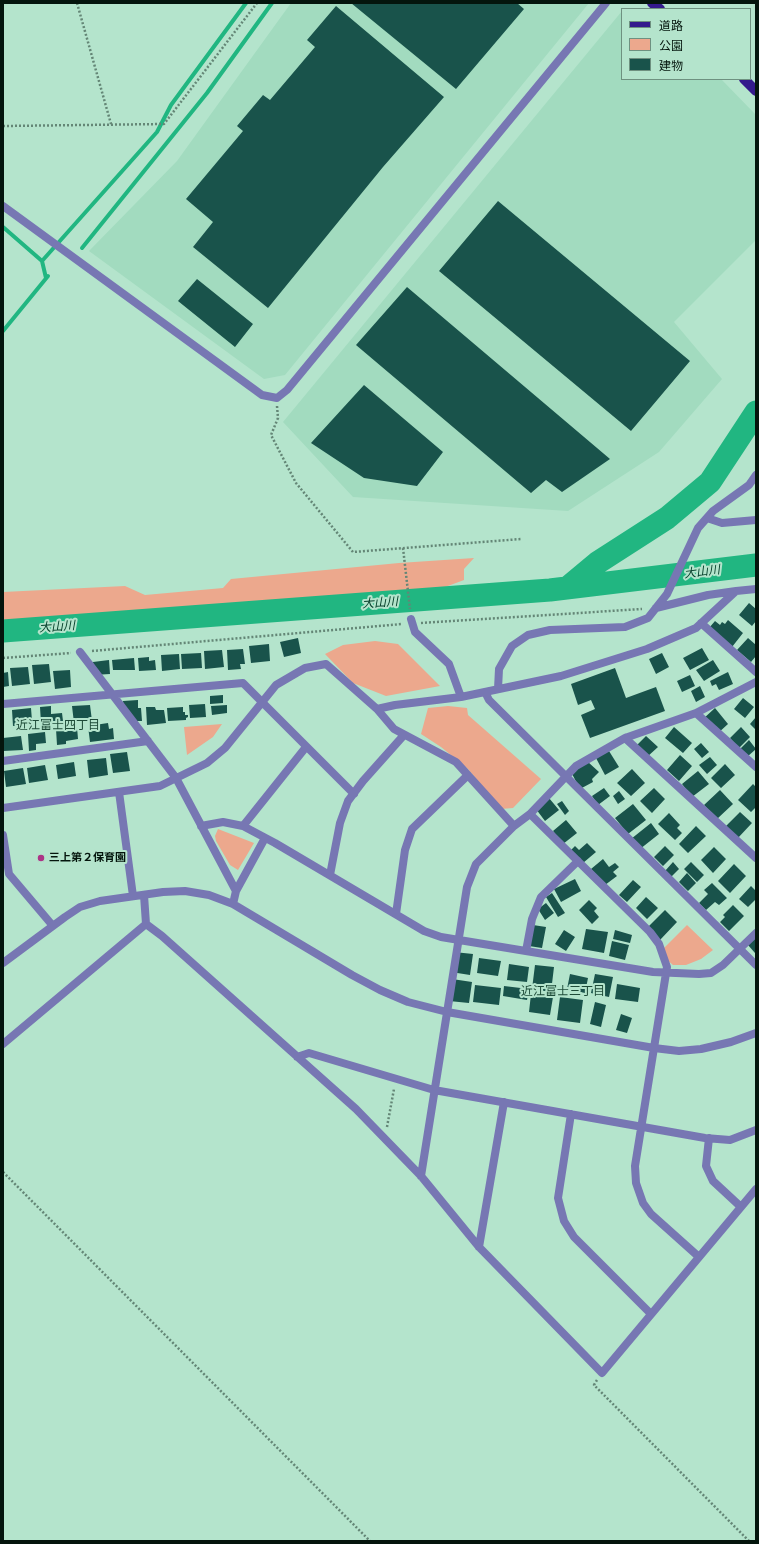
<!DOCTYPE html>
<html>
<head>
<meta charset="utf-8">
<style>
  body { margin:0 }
  #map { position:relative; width:759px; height:1544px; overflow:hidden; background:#b4e4cc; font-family:Rubik,"Noto Sans JP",sans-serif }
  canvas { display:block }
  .frame { position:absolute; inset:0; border:4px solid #04150d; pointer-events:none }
  .legend { position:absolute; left:621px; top:8px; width:130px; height:72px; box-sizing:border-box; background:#b4e4cc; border:1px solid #6e9180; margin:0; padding:5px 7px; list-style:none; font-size:12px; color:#04150d }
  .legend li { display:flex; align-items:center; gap:8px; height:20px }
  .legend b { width:20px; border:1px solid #6e9180 }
</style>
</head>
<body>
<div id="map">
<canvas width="759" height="1544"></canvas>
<div class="frame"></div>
<ul class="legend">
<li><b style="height:5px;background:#341a8c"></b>道路</li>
<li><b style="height:11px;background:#eca88d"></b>公園</li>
<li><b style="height:11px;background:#19534b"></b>建物</li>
</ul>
</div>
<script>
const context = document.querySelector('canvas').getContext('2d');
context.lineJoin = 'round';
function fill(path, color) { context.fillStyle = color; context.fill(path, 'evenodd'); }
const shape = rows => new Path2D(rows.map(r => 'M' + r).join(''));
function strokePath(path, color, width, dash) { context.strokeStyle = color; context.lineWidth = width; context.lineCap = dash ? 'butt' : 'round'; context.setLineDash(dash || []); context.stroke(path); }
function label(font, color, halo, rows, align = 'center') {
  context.font = font + ' Rubik,"Noto Sans JP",sans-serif'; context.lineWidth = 4; context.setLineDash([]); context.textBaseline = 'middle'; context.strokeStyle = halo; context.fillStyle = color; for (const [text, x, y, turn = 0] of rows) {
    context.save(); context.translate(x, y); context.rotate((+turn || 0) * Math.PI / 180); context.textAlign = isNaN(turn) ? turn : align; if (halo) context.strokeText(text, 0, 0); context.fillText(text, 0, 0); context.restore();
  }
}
fill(shape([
  [291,3,589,3,285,375,264,379,89,251,177,161],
  [622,11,622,79,721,79,756,115,756,240,674,322,722,379,659,452,568,511,353,497,283,422]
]), '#a2dbbf');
fill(shape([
  [474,558,464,569,464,580,394,606,3,639,3,592,125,586,145,595,223,588,231,579,399,563],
  [375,641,398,644,440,686,386,696,353,683,325,654,343,645],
  [448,706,467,708,468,715,541,779,513,808,501,809,468,769,441,747,421,734,428,708],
  [222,724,213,737,187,755,184,727],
  [218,829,254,843,238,870,230,865,216,841,215,836],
  [687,925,713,950,701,959,686,965,673,965,659,953]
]), '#eca88d');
strokePath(shape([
  [3,227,42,261,46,278],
  [82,248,207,93,272,3],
  [42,261,157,132,171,105,246,3],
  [3,331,48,276]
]), '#21b681', 4);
strokePath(shape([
  [567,588,597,563,667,518,710,482,756,412],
  [3,631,550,590,756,565]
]), '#21b681', 23);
fill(shape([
  [351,3,517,3,524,9,456,89],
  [336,6,444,97,383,167,268,308,193,247,213,222,186,199,243,131,237,126,263,95,270,100,315,47,307,40],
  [498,201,690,361,631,431,439,271],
  [197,279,253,324,235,347,178,301],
  [407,287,610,459,562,492,546,480,531,493,356,345],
  [364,385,443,452,417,486,364,478,311,443],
  [749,603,756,609,756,621,752,626,739,615],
  [728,620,743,633,732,647,709,628,715,621,720,625,722,622,725,624],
  [298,638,301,653,284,657,280,642],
  [748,638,756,645,756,656,751,662,737,650],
  [269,644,270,661,251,663,249,646],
  [702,648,709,660,690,670,683,658],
  [243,649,245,664,240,664,241,669,228,670,227,650],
  [222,650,224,667,205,669,204,651],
  [201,653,202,668,182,669,181,654],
  [662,653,669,667,656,674,649,659],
  [179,654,180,669,162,671,161,655],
  [149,657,149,661,155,660,156,670,139,671,138,658],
  [134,658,135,670,113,670,112,660],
  [109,660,110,674,94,675,93,662],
  [713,660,720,671,704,681,696,670],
  [49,664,51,682,34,684,32,665],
  [28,667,30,684,12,686,10,668],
  [615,668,626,698,656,687,665,711,590,738,581,715,595,709,591,700,578,705,571,684],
  [70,670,71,687,55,689,53,671],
  [8,672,9,686,3,687,3,673],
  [728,672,733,684,719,690,716,684,712,686,710,681],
  [690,675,695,686,682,692,677,681],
  [700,686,705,697,696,702,691,691],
  [223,695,223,703,210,704,210,696],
  [743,698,754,707,745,718,734,709],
  [138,700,138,708,141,708,142,721,130,721,129,710,124,711,123,701],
  [205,704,206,717,190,718,189,705],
  [90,705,92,721,74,723,72,706],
  [227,705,227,713,212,715,211,706],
  [51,706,51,714,62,713,63,721,41,723,40,707],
  [146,707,155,707,156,710,164,710,166,723,147,725],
  [183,707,183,712,185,712,185,715,188,715,188,717,186,718,186,720,168,721,167,708],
  [31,708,32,721,22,722,23,725,13,726,12,710],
  [715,708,728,724,717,734,703,719],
  [756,717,756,730,750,724],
  [108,723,109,729,113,728,114,739,90,742,88,726],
  [77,727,78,739,66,741,66,744,57,745,56,729],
  [674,727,692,743,683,753,665,738],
  [741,727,750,737,739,748,730,738],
  [45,732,46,743,36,744,36,750,29,751,28,734],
  [21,736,23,750,3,751,3,738],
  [646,736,658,747,647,757,636,746],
  [749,740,756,749,747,757,740,749],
  [701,743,709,752,702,758,694,749],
  [609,751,619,767,605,775,596,758],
  [127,752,130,771,113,773,110,754],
  [680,755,692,766,679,781,667,770],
  [710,757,717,765,707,774,699,765],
  [106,758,108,775,89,778,87,760],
  [74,762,76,776,58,779,56,765],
  [588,762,599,772,592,779,593,782,580,789,571,772],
  [725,764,735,775,721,788,711,778],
  [45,765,48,780,29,783,27,768],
  [23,768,26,784,6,787,4,771],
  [632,769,645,783,631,796,617,783],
  [698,771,709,784,692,797,682,784],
  [753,784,756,787,756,807,751,812,738,800],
  [604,788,610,796,598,805,592,796],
  [654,788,665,799,652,813,640,801],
  [720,790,733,804,717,819,704,805],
  [619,791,625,799,618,804,613,796],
  [549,798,559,810,545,821,536,809],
  [562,801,569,811,565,815,557,804],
  [633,804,646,820,628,834,615,818],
  [740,812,752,823,737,839,725,827],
  [669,813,680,825,677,828,682,833,675,840,658,824],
  [566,820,577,833,563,844,553,831],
  [651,823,659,834,640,849,631,839],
  [696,826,706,836,688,853,679,844],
  [587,843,596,852,583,863,568,853,575,846,579,850],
  [665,846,674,855,663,866,654,857],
  [714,847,726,859,713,873,701,860],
  [603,859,609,867,615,863,619,867,613,872,617,876,605,885,591,869],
  [673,862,679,869,671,877,665,871],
  [691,862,704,875,697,882,684,869],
  [734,864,746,876,730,893,718,881],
  [687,873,696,883,688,891,679,882],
  [575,879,581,891,561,902,554,889],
  [633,880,641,887,627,902,619,895],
  [712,883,727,898,719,905,715,902,706,910,699,903,708,894,704,890],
  [751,886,756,891,756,899,748,907,739,899],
  [552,893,565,913,558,917,546,897],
  [646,897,658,908,647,919,636,908],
  [589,900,597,908,594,911,599,917,592,924,579,910],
  [546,903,554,913,545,920,538,909],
  [733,905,744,916,729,931,720,922,725,917,723,915],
  [665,910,677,922,660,940,647,928],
  [533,925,546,927,542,948,529,946],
  [586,929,608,932,604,953,582,949],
  [564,930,575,937,566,951,555,944],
  [615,930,632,935,630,943,613,939],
  [756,937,756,952,755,953,748,945],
  [612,941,629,945,625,960,609,956],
  [454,952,473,954,470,975,451,972],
  [479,958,501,961,498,976,477,973],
  [509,964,529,967,527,982,507,980],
  [535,965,554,967,551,992,532,989],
  [570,974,588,978,585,993,567,989],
  [595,974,613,977,609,997,591,993],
  [452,979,472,982,469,1003,449,1001],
  [617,984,640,988,638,1002,615,999],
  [475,985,501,988,499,1005,473,1002],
  [504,986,529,989,527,1000,503,996],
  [531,994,553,997,550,1015,529,1012],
  [560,997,583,1000,580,1023,557,1020],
  [595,1002,606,1005,601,1027,590,1024],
  [621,1014,632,1018,627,1033,616,1030]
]), '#19534b');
strokePath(shape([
  [77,3,111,124],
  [3,126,164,124,257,3],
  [277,406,278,418,271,435,296,483,353,552,521,539],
  [403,548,410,609],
  [421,623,642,609],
  [92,651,402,624],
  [3,658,71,653],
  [387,1127,394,1089],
  [3,1172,370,1541],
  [597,1380,594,1385,749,1541]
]), '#648676', 2.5, [2, 2]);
strokePath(shape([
  [707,518,722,523,756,520],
  [656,608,708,595,736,591],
  [411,619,415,632,449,664,461,697],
  [701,623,756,672],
  [80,652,176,778,236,891,233,904],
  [498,689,499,669,512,646,528,635,550,630,625,627,648,618,667,594,698,528,713,511,749,485,756,475],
  [485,692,489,700,756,965],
  [3,704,243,683,354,794],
  [377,709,394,729,456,762,514,826],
  [696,713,756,767],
  [625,738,756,858],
  [3,761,148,741],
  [119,792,133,896],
  [3,808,160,786,207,763,225,748,276,685,305,668,326,664,377,709,395,705,461,697,561,676,647,649,696,628,736,591,756,589],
  [530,814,650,932,659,944,667,967,635,1166,636,1183,643,1203,651,1214,699,1257],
  [201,826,223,822,243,826,275,843,424,931,441,937,653,972,699,974,711,973,723,965,756,933],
  [243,826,306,747],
  [3,835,9,874,53,926],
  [330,875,340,823,348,801,363,781,404,735],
  [236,891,265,838],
  [144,895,146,924,162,936,356,1109,421,1176,479,1247,602,1373,756,1189],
  [396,914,405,850,412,829,468,775],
  [526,951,532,919,541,897,578,861],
  [3,963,65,917,80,907,100,901,163,892,185,891,209,895,233,904,352,975,380,990,408,1002,447,1012,654,1048,679,1051,701,1049,731,1042,756,1033],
  [3,1044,146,924],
  [297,1057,309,1053,434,1090,705,1138,730,1140,756,1130],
  [571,1114,558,1198,564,1221,574,1237,651,1314],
  [709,1138,706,1166,713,1181,741,1207],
  [421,1176,467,887,476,864,514,826,530,814,576,766,625,738,696,713,756,682],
  [479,1247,504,1102]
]), '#7777b3', 8);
strokePath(shape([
  [3,206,262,395,277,398,287,390,606,3]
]), '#7777b3', 8);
strokePath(shape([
  [652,3,660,9],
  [744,79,756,91]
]), '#341a8c', 10);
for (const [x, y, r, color] of [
  [41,858,4,"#ac3386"]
]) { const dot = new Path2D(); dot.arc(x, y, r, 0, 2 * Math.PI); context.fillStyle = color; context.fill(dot); strokePath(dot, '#b4e4cc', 1.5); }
label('bold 11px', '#04150d', '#b4e4cc', [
  ["三上第２保育園",49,858]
], 'left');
label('italic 12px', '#003b26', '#b4e4cc', [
  ["大山川",702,572,-7],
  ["大山川",380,603,-4],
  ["大山川",57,627,-4]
]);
label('12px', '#1e4b38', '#b4e4cc', [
  ["近江富士四丁目",58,726],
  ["近江富士三丁目",563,992]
]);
</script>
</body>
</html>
